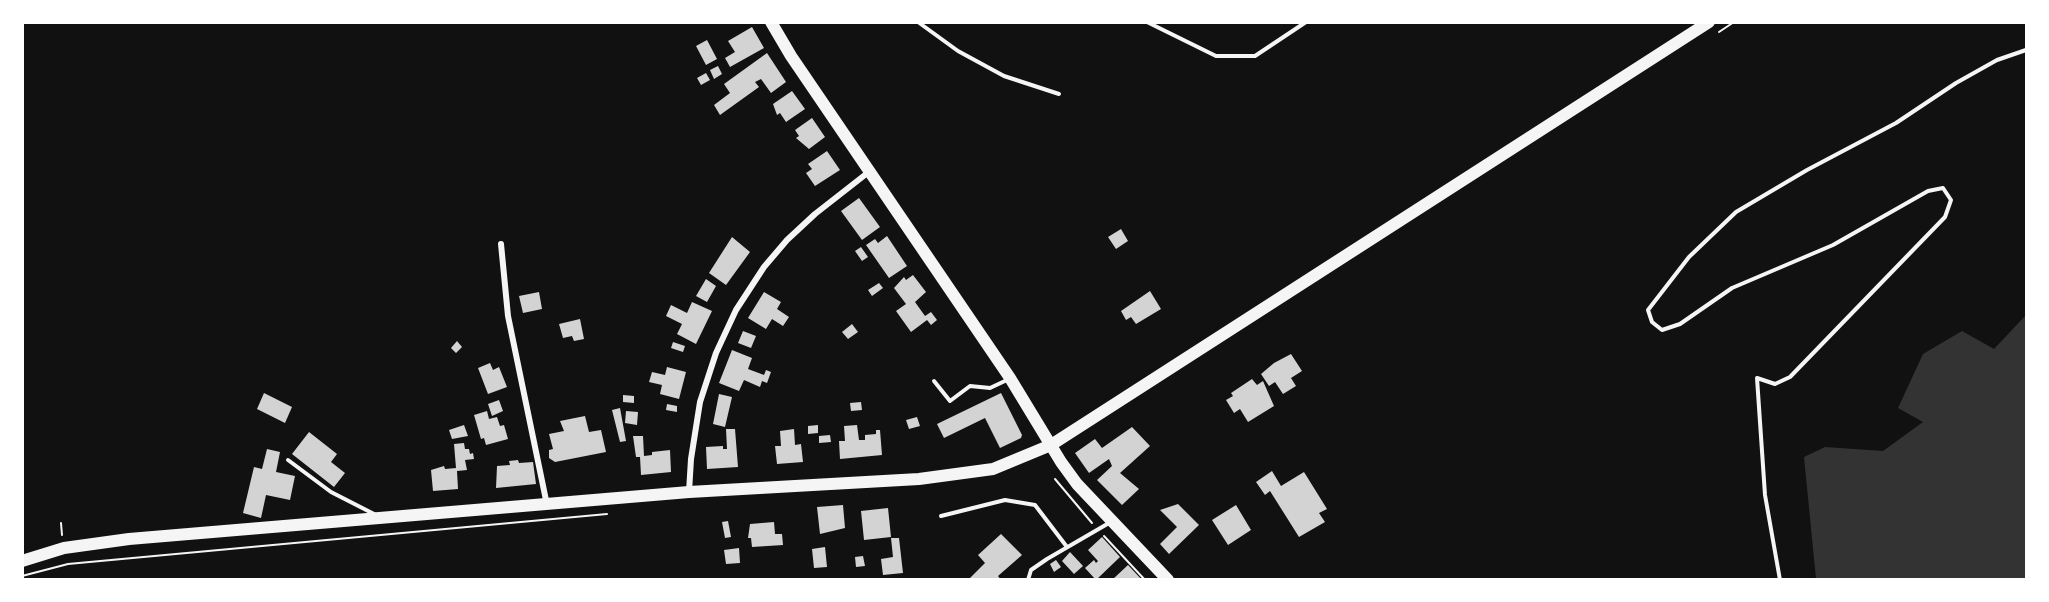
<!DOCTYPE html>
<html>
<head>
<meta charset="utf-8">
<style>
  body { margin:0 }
  #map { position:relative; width:2049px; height:602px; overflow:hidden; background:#111; font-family:"Source Sans 3",sans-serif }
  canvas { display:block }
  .frame { position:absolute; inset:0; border:24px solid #fff; pointer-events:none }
</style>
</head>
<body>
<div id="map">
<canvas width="2049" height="602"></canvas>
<div class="frame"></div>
</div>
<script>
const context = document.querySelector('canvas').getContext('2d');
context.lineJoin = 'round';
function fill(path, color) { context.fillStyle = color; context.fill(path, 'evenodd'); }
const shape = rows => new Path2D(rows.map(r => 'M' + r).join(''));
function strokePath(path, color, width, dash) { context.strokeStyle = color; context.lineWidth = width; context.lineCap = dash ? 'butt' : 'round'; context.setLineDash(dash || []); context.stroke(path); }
fill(shape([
  [2026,315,2026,579,1816,579,1804,457,1825,447,1883,451,1923,422,1898,408,1923,354,1962,331,1994,349]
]), '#333');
fill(shape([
  [752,27,764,48,730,67,725,58,735,52,728,41],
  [707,40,717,59,706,65,696,46],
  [767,53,786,82,771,93,761,79,755,82,759,87,720,115,714,105,730,93,724,84],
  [718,66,722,74,714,79,710,70],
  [706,73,710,80,701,85,697,78],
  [792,91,805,109,786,122,780,113,777,115,773,104],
  [812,118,825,137,809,149,796,138,799,136,795,130],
  [827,151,840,170,815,186,806,173,812,169,808,164],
  [859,198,880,227,862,240,841,211],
  [1121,229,1128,241,1116,249,1108,237],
  [887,236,907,266,889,278,866,245,875,239,878,243],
  [732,237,750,252,726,285,709,273],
  [861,247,868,257,862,261,855,251],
  [913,275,926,292,915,302,925,316,931,312,937,320,931,325,927,320,911,332,896,311,906,304,894,288,904,277,906,280],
  [706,279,716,286,707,302,696,296],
  [879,283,883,288,872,296,868,290],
  [1150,291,1161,309,1136,324,1131,317,1126,320,1121,311],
  [539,292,542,309,523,313,519,296],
  [764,292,781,302,777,309,789,317,783,326,772,319,766,329,748,318],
  [692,302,712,311,696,344,677,334,682,324,666,316,671,305,687,313],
  [580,319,584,339,574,341,572,336,563,338,559,324],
  [852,324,858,332,848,339,842,332],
  [743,331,756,336,751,348,738,343],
  [457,341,462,347,456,353,451,348],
  [673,342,685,346,683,352,671,348],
  [732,350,752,358,748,369,764,375,766,370,771,372,767,383,762,381,760,387,744,380,739,391,719,383],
  [1291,354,1302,371,1291,378,1296,386,1283,394,1275,382,1269,386,1261,374,1274,363],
  [490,363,493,370,499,367,507,387,488,394,478,368],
  [667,367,686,372,679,399,660,394,662,385,649,382,652,372,665,375],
  [1252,379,1257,385,1263,381,1274,406,1248,422,1240,409,1234,413,1226,400,1233,396,1231,393],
  [264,393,292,407,285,423,257,409],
  [1001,393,1022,435,1021,438,1000,448,985,418,944,438,937,424],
  [719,394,732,397,725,427,713,424],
  [623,395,634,396,634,403,623,402],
  [499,400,503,411,492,416,488,404],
  [861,402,862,410,851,411,850,403],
  [667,404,677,406,677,412,666,410],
  [620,408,626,441,620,442,612,410],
  [487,411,489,419,497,417,500,426,504,425,508,439,486,445,484,438,481,439,474,415],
  [626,411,638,412,637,425,625,423],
  [585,416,589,432,601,430,606,452,555,462,549,458,549,450,553,449,549,434,564,431,560,421],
  [917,417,920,426,909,429,906,420],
  [464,425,468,436,452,439,449,430],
  [818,425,818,433,808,434,808,426],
  [857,425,859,440,865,440,865,435,876,434,876,430,880,430,882,455,840,459,839,441,845,441,844,426],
  [1132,427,1150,446,1120,473,1139,489,1122,505,1097,480,1112,466,1109,459,1089,473,1075,453,1095,439,1102,448],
  [726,429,735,429,738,467,707,469,706,447,723,446,723,449,727,449],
  [794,429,795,445,801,444,803,462,777,464,775,446,781,446,780,431],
  [309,432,337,454,331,462,345,473,334,487,292,454],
  [830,435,831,442,819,443,819,436],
  [633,436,643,436,644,456,652,455,652,452,670,450,671,472,641,475,640,457,636,457],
  [464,443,465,449,469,449,470,454,473,453,474,459,465,460,467,470,457,471,458,489,433,491,431,470,444,466,445,469,456,468,454,444],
  [267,449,280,452,276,472,295,476,290,500,266,495,261,518,243,513,254,467,262,469],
  [518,460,519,463,533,462,536,484,496,488,497,466,510,465,509,461],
  [1272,471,1281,486,1304,472,1327,509,1319,513,1325,522,1299,537,1270,491,1265,495,1256,482],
  [1178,504,1199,525,1169,554,1160,544,1177,527,1160,510],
  [843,505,845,528,820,534,817,507],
  [1236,505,1251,530,1228,545,1212,520],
  [888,508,891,537,864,540,861,511],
  [728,521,731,537,725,538,722,522],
  [774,522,775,534,782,534,783,545,752,547,751,538,748,538,750,524],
  [1001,534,1022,555,998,576,1001,580,968,580,985,563,978,555],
  [1102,537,1120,557,1096,580,1085,568,1094,560,1096,563,1098,561,1088,550],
  [891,538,899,538,903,573,883,575,881,559,893,557],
  [825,547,827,567,814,568,812,549],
  [739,548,740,563,726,564,724,550],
  [1070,552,1083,566,1074,574,1062,561],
  [863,556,865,566,856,567,855,557],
  [1056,560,1061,567,1054,572,1050,564],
  [1128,565,1142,580,1112,580]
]), '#d3d3d3');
strokePath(shape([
  [1719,32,1734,22],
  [1055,479,1092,523],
  [61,523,62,535],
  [1104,536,1145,580],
  [22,576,68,564,607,514]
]), '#f5f5f5', 2);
strokePath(shape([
  [918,22,958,51,1004,76,1059,94],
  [1147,22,1216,56,1255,56,1306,22],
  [934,381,950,401,970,386,990,388,1007,380],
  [288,460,331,492,376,515],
  [941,516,1005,500,1035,505,1067,547],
  [1028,580,1031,570,1047,559,1109,523],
  [1780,580,1765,495,1757,378,1775,384,1790,377,1945,217,1951,200,1943,188,1928,191,1833,245,1732,288,1680,324,1662,330,1652,322,1648,310,1689,257,1736,212,1807,170,1896,123,1956,83,1997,60,2026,50]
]), '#f5f5f5', 4);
strokePath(shape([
  [501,244,508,316,547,505],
  [689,492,691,459,700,402,716,353,736,310,764,267,787,240,815,214,870,171]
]), '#f5f5f5', 6);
strokePath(shape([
  [22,561,64,548,129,539,689,492,919,479,993,469,1051,445,1709,22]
]), '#f5f5f5', 12);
strokePath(shape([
  [771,22,791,56,1010,378,1061,462,1077,484,1168,580]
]), '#f5f5f5', 12);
</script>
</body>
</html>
